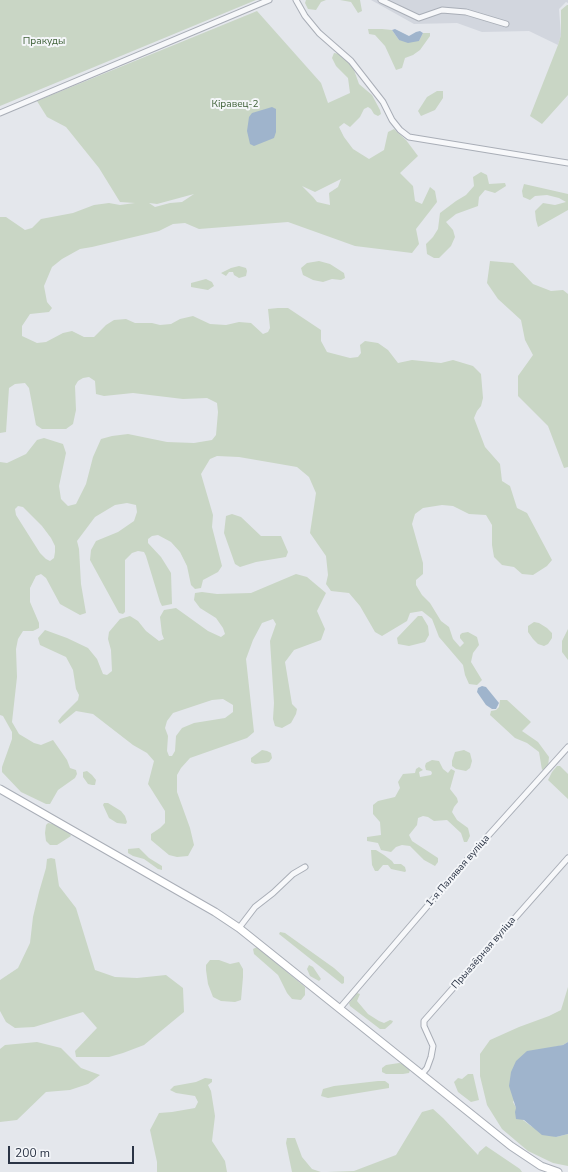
<!DOCTYPE html>
<html>
<head>
<meta charset="utf-8">
<style>
  body { margin:0 }
  #map { position:relative; width:568px; height:1172px; overflow:hidden; background:#e4e7ec; font-family:"Nunito Sans",sans-serif }
  canvas { display:block }
  .scale { position:absolute; left:8px; top:1146px; width:126px; height:18px; box-sizing:border-box; border:2px solid #2b3445; border-top:0; padding-left:5px; font-size:12px; line-height:14px; white-space:nowrap; color:#2b3445; -webkit-text-stroke:3px #f4f6f9; paint-order:stroke }
</style>
</head>
<body>
<div id="map">
<canvas width="568" height="1172"></canvas>
<div class="scale">200 m</div>
</div>
<script>
const context = document.querySelector('canvas').getContext('2d');
context.lineJoin = 'round';
function fill(path, color) { context.fillStyle = color; context.fill(path, 'evenodd'); }
const shape = rows => new Path2D(rows.map(r => 'M' + r).join(''));
function strokePath(path, color, width, dash) { context.strokeStyle = color; context.lineWidth = width; context.lineCap = dash ? 'butt' : 'round'; context.setLineDash(dash || []); context.stroke(path); }
function label(font, color, halo, rows, align = 'center') {
  context.font = font + ' "Nunito Sans",sans-serif'; context.lineWidth = 4; context.setLineDash([]); context.textBaseline = 'middle'; context.strokeStyle = halo; context.fillStyle = color; for (const [text, x, y, turn = 0] of rows) {
    context.save(); context.translate(x, y); context.rotate((+turn || 0) * Math.PI / 180); context.textAlign = isNaN(turn) ? turn : align; if (halo) context.strokeText(text, 0, 0); context.fillText(text, 0, 0); context.restore();
  }
}
fill(shape([
  [371,0,568,0,568,3,566,2,559,9,561,35,558,45,529,31,482,32,457,23,414,24]
]), '#d2d6de');
fill(shape([
  [0,0,256,0,0,106],
  [306,0,326,0,321,2,316,10,308,9,305,3],
  [340,0,360,0,362,11,358,13,351,2],
  [567,5,568,5,568,95,542,124,530,116,558,45,561,35,561,10],
  [257,11,321,83,328,103,350,93,348,78,336,66,332,58,334,53,340,54,348,61,354,70,359,84,372,95,380,110,381,114,378,116,374,114,371,109,368,107,364,109,360,117,350,127,344,123,339,127,344,137,353,149,369,159,384,150,388,132,394,129,406,140,418,156,400,173,413,186,415,201,422,204,430,187,435,191,437,202,416,229,419,244,412,253,355,246,288,222,199,229,185,223,173,224,159,231,92,247,80,249,62,259,52,267,44,286,47,302,52,308,49,312,30,314,22,326,22,336,37,343,46,342,63,333,72,331,84,337,94,337,106,325,114,320,126,319,135,323,152,323,160,325,171,324,180,319,193,316,210,324,226,325,239,322,251,323,263,334,268,332,270,328,268,309,278,308,288,308,321,330,321,341,327,352,350,358,358,357,361,353,360,345,365,341,378,343,388,350,398,363,412,360,441,363,453,360,473,366,481,374,483,398,481,406,477,411,474,418,485,447,500,464,502,481,510,486,517,508,527,513,552,560,547,566,533,575,522,574,514,567,502,565,494,557,492,545,492,525,486,515,469,514,453,506,442,505,423,508,415,514,412,524,423,563,423,574,416,580,416,585,422,595,430,603,441,621,449,627,453,639,460,647,464,643,460,638,460,635,462,633,468,632,477,637,479,645,473,653,471,662,482,680,477,685,469,684,465,675,463,665,439,637,432,619,422,611,410,613,407,621,382,636,375,632,360,606,349,593,331,591,326,584,328,575,326,556,310,533,316,493,309,477,297,467,239,457,217,456,210,459,201,474,213,515,212,527,222,566,218,572,203,580,201,588,195,589,191,585,187,566,180,552,171,542,158,535,152,536,148,539,148,543,161,557,171,573,172,604,162,606,160,602,146,556,144,552,138,551,132,553,125,560,125,612,123,614,119,613,90,560,91,550,96,541,118,532,134,521,137,512,136,505,127,503,115,505,95,517,77,541,79,549,81,584,86,613,80,615,60,604,46,578,41,574,36,576,30,588,30,602,39,623,39,628,33,631,23,631,18,639,16,649,17,677,12,722,19,734,34,743,41,745,53,740,67,760,70,768,76,770,77,774,75,778,58,790,50,804,46,804,21,792,2,772,2,767,12,739,12,732,3,716,0,715,0,462,7,463,26,454,37,440,44,438,63,444,66,453,59,486,61,499,68,506,76,504,86,484,93,457,101,439,112,436,128,434,167,442,194,443,212,440,216,435,218,412,217,403,207,398,183,399,133,393,104,396,96,394,95,381,89,377,83,378,78,381,75,386,76,410,73,424,66,429,42,429,36,425,29,388,25,383,15,384,9,388,6,432,0,433,0,217,6,217,25,230,32,228,41,219,73,213,94,205,109,203,120,205,135,203,120,202,99,168,66,127,47,117,37,101],
  [341,179,338,187,329,193,330,205,317,202,313,197,302,186,315,192],
  [194,194,182,202,170,203,155,207,149,203,157,204],
  [18,506,23,507,42,526,51,538,55,546,55,552,54,558,50,561,46,559,40,553,16,515,15,509],
  [368,29,382,29,392,30,399,40,419,41,423,33,430,33,430,36,420,50,413,55,405,58,402,68,396,70,385,46,375,35,369,34],
  [437,91,443,91,443,98,435,110,421,116,418,111,427,97],
  [481,172,487,175,489,184,505,183,506,186,495,193,485,190,479,197,478,206,456,214,446,222,453,230,455,237,451,246,439,258,434,258,427,254,426,244,433,237,438,229,440,213,456,201,466,195,474,186,473,177],
  [524,184,568,194,568,210,538,227,536,220,535,211,543,203,555,205,566,202,559,198,547,195,535,196,530,200,523,197,522,191],
  [319,261,330,264,344,273,345,278,341,280,332,279,323,282,313,280,303,275,301,268,307,263],
  [490,261,513,263,533,284,551,291,563,290,568,294,568,467,564,468,548,426,518,396,518,376,533,355,525,340,521,320,498,299,487,283],
  [239,266,246,268,247,271,246,276,239,278,234,275,233,272,229,272,226,276,221,273,231,268],
  [206,279,212,282,214,286,208,290,191,287,191,283],
  [232,514,241,517,261,536,281,536,288,552,286,557,256,562,240,567,235,564,224,533,226,516],
  [296,574,307,577,326,593,317,611,325,629,321,640,294,650,285,662,292,704,297,709,296,714,291,723,282,728,275,726,273,719,274,703,270,641,276,624,273,619,262,623,253,640,246,659,254,732,247,738,190,758,181,768,177,775,177,792,190,828,194,845,188,856,177,857,169,855,151,840,151,834,160,828,165,823,165,811,148,784,154,761,147,753,133,745,93,714,76,711,60,724,58,721,62,716,78,700,79,695,76,689,73,670,66,657,40,645,38,638,45,630,67,638,88,648,97,659,103,674,107,675,112,671,111,650,108,639,109,632,120,619,130,616,138,621,146,631,159,641,164,639,162,634,160,617,164,610,176,608,208,631,221,637,225,634,223,628,216,618,200,608,194,600,195,593,202,592,217,594,251,593],
  [223,699,233,705,233,712,225,718,194,723,182,728,176,736,175,751,172,756,169,756,167,751,168,736,165,728,167,721,173,713,212,700],
  [418,616,422,616,428,626,429,635,425,642,409,646,398,644,397,638],
  [534,622,539,623,547,628,552,633,552,638,548,644,544,646,538,644,533,639,528,632,528,626],
  [568,629,568,660,562,652,562,641],
  [500,700,507,700,531,722,522,731,538,742,549,757,548,767,542,770,539,752,527,743,515,738,490,715,491,711,496,710,499,707],
  [262,750,267,751,271,753,272,758,269,762,264,763,255,764,251,762,251,758],
  [464,750,470,753,472,761,470,768,466,771,456,769,452,766,452,761,455,752],
  [432,760,439,761,443,769,448,773,451,769,455,771,450,789,457,798,458,802,454,807,452,812,457,820,468,828,470,836,467,842,464,842,461,833,447,820,434,821,428,817,423,816,418,818,417,825,409,835,412,841,438,858,438,862,435,866,424,860,410,846,402,845,396,847,391,852,381,850,378,843,367,841,367,837,381,835,380,822,373,814,373,805,378,801,395,797,400,788,398,782,403,774,415,773,416,769,419,767,423,770,419,772,420,777,431,775,432,773,431,771,426,770,425,766,426,763],
  [557,766,560,766,568,774,568,799,548,780,552,772],
  [87,771,92,775,96,780,95,785,92,785,88,784,83,777,83,772],
  [104,803,108,803,121,811,125,816,127,822,126,824,117,823,109,818,103,805],
  [48,823,58,825,70,834,71,836,57,845,50,845,46,841,45,833,46,825],
  [139,848,149,858,162,866,162,870,158,869,144,859,133,856,128,853,128,849],
  [371,850,376,850,384,855,392,861,394,864,401,864,405,867,406,871,405,872,391,869,388,865,383,865,378,871,375,871,372,865],
  [51,858,55,859,59,886,76,908,95,970,115,977,137,978,166,975,183,988,184,1012,144,1045,123,1053,109,1057,76,1057,75,1051,97,1028,83,1012,34,1027,15,1028,6,1022,0,1011,0,980,18,968,30,943,33,917,39,892,46,868,47,859],
  [280,932,285,933,334,968,344,977,344,983,342,984,279,934],
  [257,947,305,987,305,995,301,1000,292,999,287,993,278,975,254,954,253,949],
  [210,960,219,960,230,964,239,962,243,969,243,977,241,1000,235,1002,221,1001,213,997,208,984,206,970,206,965],
  [309,965,313,967,321,979,319,981,310,976,307,969],
  [568,987,568,1042,563,1045,551,1048,513,1102,523,1120,531,1126,556,1137,568,1134,568,1166,553,1163,528,1151,502,1129,487,1105,480,1076,480,1054,490,1040,519,1027,549,1016,561,1010],
  [357,993,360,994,357,1001,368,1014,379,1021,384,1023,390,1020,393,1021,392,1023,385,1029,380,1029,350,1006,349,1003],
  [37,1042,61,1048,81,1068,100,1075,88,1084,70,1090,46,1092,17,1120,0,1122,0,1049,5,1045],
  [399,1063,405,1064,409,1067,410,1070,409,1073,403,1074,386,1074,382,1072,382,1068,386,1065],
  [468,1074,473,1074,479,1100,471,1102,458,1092,454,1082,458,1078,462,1079],
  [205,1078,212,1079,212,1082,208,1085,211,1091,215,1116,212,1141,225,1161,227,1172,157,1172,157,1162,150,1130,159,1113,172,1112,195,1108,198,1102,195,1096,176,1093,170,1090,174,1086,196,1082],
  [378,1081,385,1081,389,1084,389,1088,328,1098,321,1096,323,1089,334,1086],
  [433,1109,443,1118,478,1155,479,1152,486,1146,520,1169,522,1172,327,1172,354,1171,396,1155,422,1112],
  [287,1138,295,1138,302,1157,312,1169,321,1172,292,1172,286,1143]
]), '#c9d6c5');
fill(shape([
  [395,29,409,36,416,32,420,31,423,33,419,41,408,43,399,40,392,30],
  [272,107,276,109,276,132,274,138,254,146,250,144,247,131,249,117,252,113],
  [482,686,486,687,499,703,496,709,492,709,486,705,477,692,478,688],
  [568,1042,568,1134,556,1137,542,1135,524,1120,516,1119,515,1112,516,1108,509,1086,511,1072,516,1061,527,1051,563,1045]
]), '#9fb4cc');
const minor = shape([
  [296,0,305,16,319,33,351,61,383,102,392,120,400,130,409,137,568,163],
  [381,0,419,18,442,10,466,12,506,24],
  [0,113,269,0],
  [239,928,255,907,273,893,293,874,305,867],
  [340,1008,478,847,568,747],
  [422,1074,427,1068,431,1057,433,1046,424,1026,424,1021,568,858]
]);
const secondary = shape([
  [0,789,215,912,239,928,511,1146,541,1166,558,1172]
]);
strokePath(minor, '#a9aeb7', 7);
strokePath(secondary, '#a9aeb7', 9);
strokePath(minor, '#f7f8fa', 5);
strokePath(secondary, '#fff', 7);
label('10px', '#3f6138', '#f4f6f9', [
  ["Пракуды",44,42],
  ["Кіравец-2",235,105]
]);
label('10px', '#2b3445', '#f4f6f9', [
  ["1-я Палявая вуліца",458,871,-49],
  ["Прыазёрная вуліца",484,953,-49]
]);
</script>
</body>
</html>
